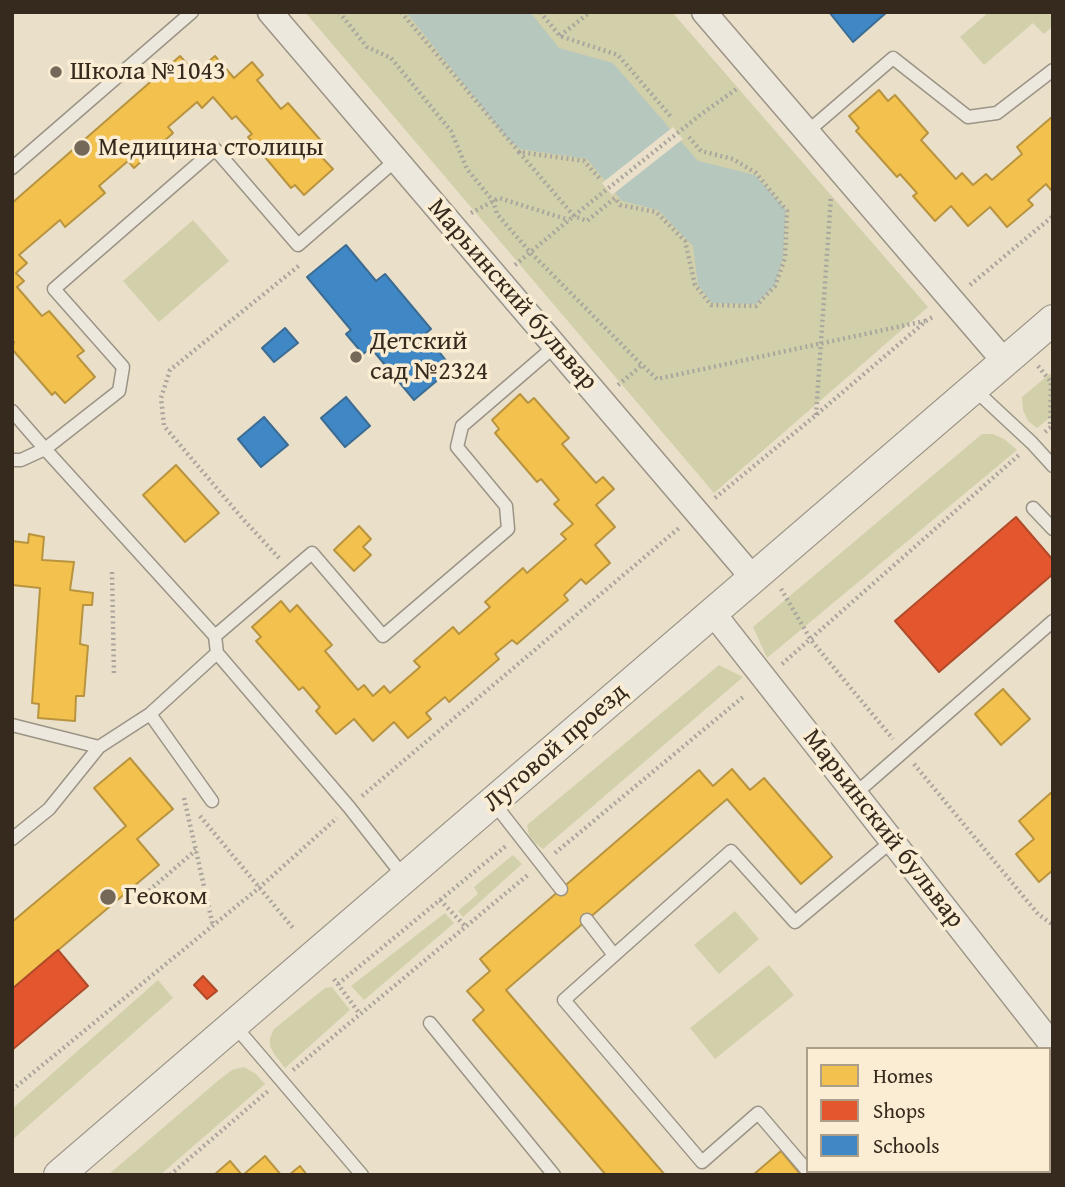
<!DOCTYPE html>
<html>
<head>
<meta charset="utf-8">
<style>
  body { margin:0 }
  #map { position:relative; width:1065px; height:1187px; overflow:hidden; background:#eadfc9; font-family:"Gentium Book Plus",serif }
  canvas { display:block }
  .frame { position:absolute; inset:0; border:14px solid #352a1d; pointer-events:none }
  .legend { position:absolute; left:806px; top:1047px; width:245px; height:126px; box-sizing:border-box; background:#faedd3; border:2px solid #ab9f8a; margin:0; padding:9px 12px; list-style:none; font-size:21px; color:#352a1d }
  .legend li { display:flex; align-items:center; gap:14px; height:35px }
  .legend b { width:35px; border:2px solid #ab9f8a }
</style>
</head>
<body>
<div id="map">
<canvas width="1065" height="1187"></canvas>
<div class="frame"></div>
<ul class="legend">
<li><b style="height:19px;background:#f2c14e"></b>Homes</li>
<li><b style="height:19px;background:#e4572e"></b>Shops</li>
<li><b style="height:19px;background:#3f88c5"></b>Schools</li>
</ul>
</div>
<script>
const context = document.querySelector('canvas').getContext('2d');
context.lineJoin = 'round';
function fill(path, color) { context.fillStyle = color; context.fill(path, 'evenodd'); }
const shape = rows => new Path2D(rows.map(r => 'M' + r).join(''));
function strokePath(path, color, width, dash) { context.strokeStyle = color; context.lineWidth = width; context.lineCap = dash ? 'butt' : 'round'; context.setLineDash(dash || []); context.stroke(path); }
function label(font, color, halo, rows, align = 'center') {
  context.font = font + ' "Gentium Book Plus",serif'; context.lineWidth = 7; context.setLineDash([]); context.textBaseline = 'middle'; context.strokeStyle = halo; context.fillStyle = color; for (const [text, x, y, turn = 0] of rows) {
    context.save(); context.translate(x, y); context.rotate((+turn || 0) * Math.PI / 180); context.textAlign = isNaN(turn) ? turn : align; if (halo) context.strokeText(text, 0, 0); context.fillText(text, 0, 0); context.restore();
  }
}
fill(shape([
  [305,12,672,12,928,307,714,493],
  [989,12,1053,12,1053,26,1044,34,1033,23,984,65,960,37],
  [193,220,229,261,159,322,123,281],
  [1053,371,1053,415,1037,428,1028,421,1023,410,1022,397],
  [982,434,993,434,1004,439,1017,450,767,658,753,627],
  [719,665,743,677,543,849,535,843,529,835,527,825],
  [513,855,522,864,463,917,458,911,478,894,474,887],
  [735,911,759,939,719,974,694,945],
  [445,913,454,923,364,1000,351,986],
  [769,965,794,995,715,1059,690,1028],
  [158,980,173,998,12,1140,12,1109],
  [332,987,350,1010,285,1068,274,1054,270,1046,270,1038,274,1029,325,988],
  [244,1067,256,1074,265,1084,160,1175,108,1175,220,1079,232,1070]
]), '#d1d0ab');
fill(shape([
  [406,12,530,12,559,48,613,63,698,161,755,175,786,210,783,257,775,285,756,304,712,303,698,285,693,246,658,210,622,201,587,159,520,149,507,138]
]), '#b6c7bd');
fill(shape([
  [673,127,683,139,612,195,602,183]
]), '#eadfc9');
const homes = shape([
  [180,56,195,73,215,56,234,78,252,62,263,75,257,80,281,109,288,103,323,143,315,150,333,169,304,195,295,185,291,188,248,137,252,134,236,116,232,119,213,97,202,108,197,102,168,127,173,133,134,168,128,161,99,186,105,193,65,227,60,220,19,255,27,263,16,273,24,281,17,287,42,316,49,311,84,351,77,356,95,377,65,403,55,392,52,395,12,349,14,342,12,341,12,203,180,56],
  [879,90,888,101,895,95,928,133,921,140,956,179,962,173,973,185,986,174,992,180,1022,154,1017,147,1053,116,1053,188,1051,190,1046,184,1028,200,1033,205,1007,227,990,207,968,226,951,206,935,221,913,196,917,193,900,174,897,177,856,131,859,128,849,116,879,90],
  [520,394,528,403,534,398,569,438,562,444,596,483,603,477,614,489,596,505,615,527,595,545,610,563,586,584,581,579,564,595,568,600,517,644,512,640,495,654,499,659,449,702,445,697,426,713,431,719,408,738,394,722,373,741,354,719,336,734,316,711,320,707,303,687,299,690,256,641,261,637,252,627,281,601,290,612,297,605,332,645,325,651,358,690,364,685,373,696,384,686,390,693,420,667,414,661,453,627,459,634,490,607,485,602,523,568,527,573,566,539,561,534,573,524,554,504,559,500,541,479,537,482,495,433,499,429,492,420,520,394],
  [176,465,219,513,185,542,143,495,176,465],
  [359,526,371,539,363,547,371,555,354,571,334,550,359,526],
  [29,534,44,537,42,560,74,562,70,590,93,593,92,605,83,605,80,644,88,646,84,696,76,696,75,721,38,718,39,704,32,703,40,588,12,585,12,541,28,543,29,534],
  [1003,689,1030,719,1001,745,975,714,1003,689],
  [130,758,173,809,137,839,159,865,12,989,12,922,126,826,94,788,130,758],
  [732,769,750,790,764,778,832,857,801,884,727,799,506,990,665,1175,606,1175,473,1020,484,1010,467,991,490,971,480,959,699,770,713,786,732,769],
  [1053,791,1053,870,1039,882,1016,854,1034,839,1019,821,1053,791],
  [781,1151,801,1175,753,1175,781,1151],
  [265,1156,281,1175,243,1175,265,1156],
  [230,1161,242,1175,214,1175,230,1161],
  [300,1166,307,1175,289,1175,300,1166]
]);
fill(homes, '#f2c14e');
strokePath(homes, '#b9943f', 2);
const shops = shape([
  [1016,517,1053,560,1053,574,939,672,895,621,1016,517],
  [58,950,88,986,12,1050,12,989,58,950],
  [203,976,217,991,207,999,194,985,203,976]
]);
fill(shops, '#e4572e');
strokePath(shops, '#b04a29', 2);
const schools = shape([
  [829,12,887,12,853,42,829,12],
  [346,245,376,281,385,274,431,329,425,334,452,368,414,400,371,348,363,354,346,334,351,330,307,277,346,245],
  [285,328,298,343,274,362,262,348,285,328],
  [346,397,370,426,345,447,321,418,346,397],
  [264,417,288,445,261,467,238,439,264,417]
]);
fill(schools, '#3f88c5');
strokePath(schools, '#3c6c93', 2);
const service = shape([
  [807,132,893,58,968,117,997,113,1053,70],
  [396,160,298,245,215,149,54,289,123,367,119,391,45,449,215,636,217,653,349,807,404,877],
  [12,168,192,12],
  [974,389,1032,443,1053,466],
  [12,411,45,449,21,460,12,460],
  [1033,508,1053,529],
  [215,636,312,553,383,636,508,529,506,506,457,447,462,426,555,346],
  [150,714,212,801],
  [12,725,99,747],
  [855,794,1053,621],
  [493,802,561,889],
  [12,839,49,809,99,747,150,714,217,653],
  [587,920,614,955],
  [430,1023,554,1175],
  [234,1025,362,1175],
  [811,1175,758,1113,702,1162,564,1000,731,851,795,922,892,841],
  [891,1175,894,1171]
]);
const minor = shape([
  [270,12,753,578],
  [704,12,1005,362],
  [713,613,1053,1046]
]);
const tertiary = shape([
  [59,1175,1053,320]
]);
strokePath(service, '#9b9486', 15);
strokePath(minor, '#9b9486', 27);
strokePath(tertiary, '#9b9486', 32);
strokePath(shape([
  [339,12,367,47,391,58,451,131,467,169,493,201,497,214,530,252,642,365,657,379,925,321],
  [401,12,519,152,584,161,601,180],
  [540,12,560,36,618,55,672,118],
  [560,36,590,12],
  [519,152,574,216,587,221,615,198,620,205,656,212,685,241,695,285,711,305,756,306,775,286,785,258,787,211,756,173,733,159,701,151,689,137],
  [471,213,499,198,569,220],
  [515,265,581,210,700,115,738,88],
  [970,285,1053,216],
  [1038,366,1051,382,1050,427],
  [618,385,642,365],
  [816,415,831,196],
  [1045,432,1053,425],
  [715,498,816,415,926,321,934,316],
  [279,558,242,518,164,426,161,398,170,370,301,264],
  [112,572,114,675],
  [781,589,811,640,893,739],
  [782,664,1020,454],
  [914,764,1038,914,1053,925],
  [362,796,679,528],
  [184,798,213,926],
  [200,816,293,928],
  [555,853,743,697],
  [145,894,196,850],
  [440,900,507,845],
  [334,979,360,1014],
  [338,984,440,900,466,927],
  [293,1070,529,874],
  [12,1090,260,887,337,818],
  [170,1175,268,1091]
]), '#aba69d', 4.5, [2, 3.5]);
strokePath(service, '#ede8dd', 12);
strokePath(minor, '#ede8dd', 24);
strokePath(tertiary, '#ede8dd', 30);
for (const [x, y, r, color] of [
  [56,72,7,"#746959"],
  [82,148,9,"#746959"],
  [356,357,7,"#746959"],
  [108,897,9,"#746959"]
]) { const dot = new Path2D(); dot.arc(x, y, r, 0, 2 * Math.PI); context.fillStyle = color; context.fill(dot); strokePath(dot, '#faedd3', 2.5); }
label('26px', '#352a1d', '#faedd3', [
  ["Школа №1043",70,72],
  ["Медицина столицы",98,148],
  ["Детский",370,342],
  ["сад №2324",370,372],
  ["Геоком",124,897]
], 'left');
label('26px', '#352a1d', '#faedd3', [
  ["Марьинский бульвар",512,295,49],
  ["Луговой проезд",556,748,-41],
  ["Марьинский бульвар",883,829,52]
]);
</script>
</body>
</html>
